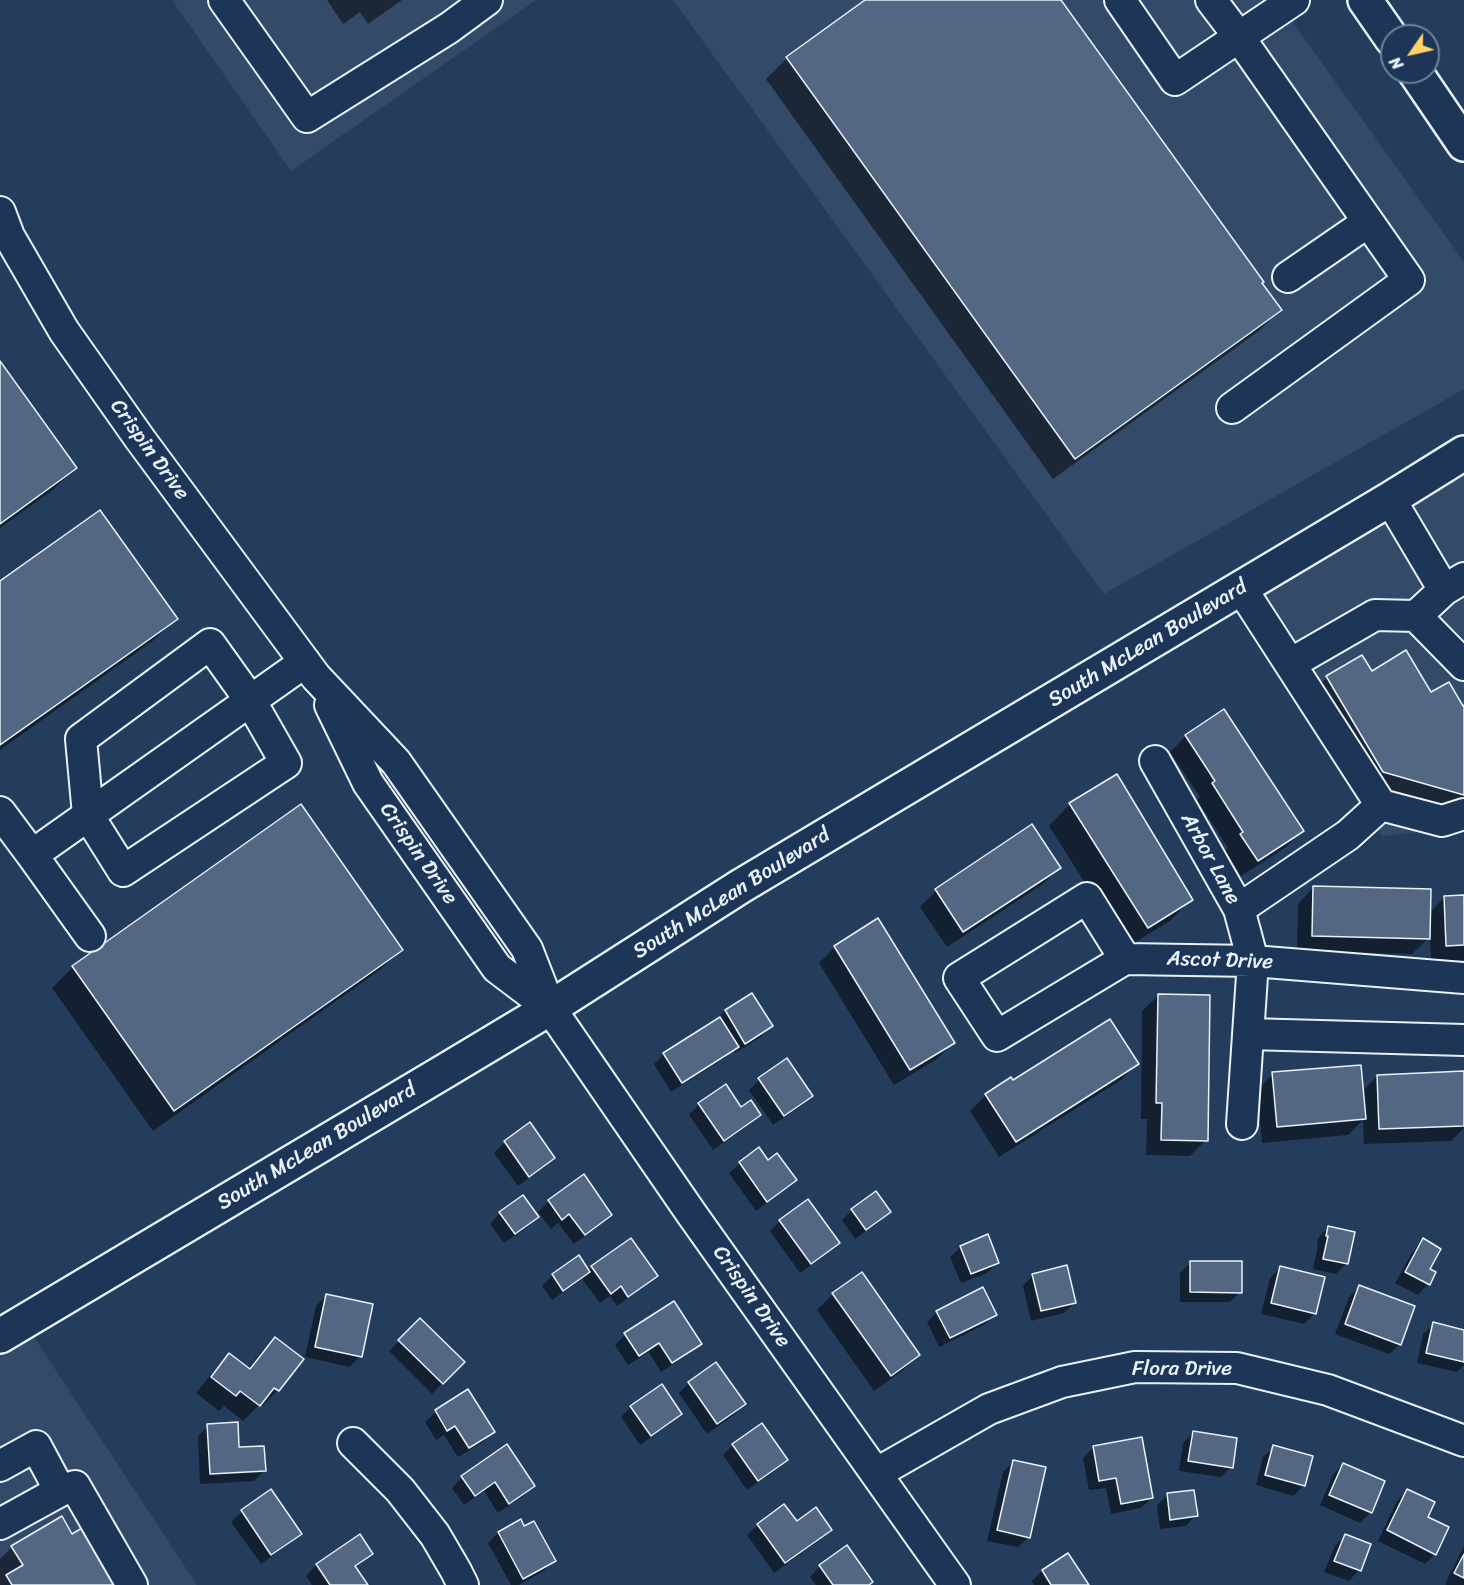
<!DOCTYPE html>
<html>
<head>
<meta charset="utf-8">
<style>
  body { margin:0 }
  #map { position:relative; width:1464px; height:1585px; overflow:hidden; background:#253d5d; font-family:Sriracha,sans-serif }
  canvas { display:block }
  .north { position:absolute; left:1380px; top:24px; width:60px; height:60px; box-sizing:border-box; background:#1d3557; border:2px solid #6e8097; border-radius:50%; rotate:236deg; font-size:16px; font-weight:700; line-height:24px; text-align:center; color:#e8f1f8 }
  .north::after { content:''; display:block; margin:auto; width:21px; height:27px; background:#ffd166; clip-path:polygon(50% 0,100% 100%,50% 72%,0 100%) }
</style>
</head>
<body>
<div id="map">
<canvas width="1464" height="1585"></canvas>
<div class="north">N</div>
</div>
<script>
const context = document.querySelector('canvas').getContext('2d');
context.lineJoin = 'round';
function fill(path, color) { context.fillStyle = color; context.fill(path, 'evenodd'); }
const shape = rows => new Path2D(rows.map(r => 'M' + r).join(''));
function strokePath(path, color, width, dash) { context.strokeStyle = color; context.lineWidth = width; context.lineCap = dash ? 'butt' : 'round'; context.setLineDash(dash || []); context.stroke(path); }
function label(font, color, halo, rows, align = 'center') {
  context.font = font + ' Sriracha,sans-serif'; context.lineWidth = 4.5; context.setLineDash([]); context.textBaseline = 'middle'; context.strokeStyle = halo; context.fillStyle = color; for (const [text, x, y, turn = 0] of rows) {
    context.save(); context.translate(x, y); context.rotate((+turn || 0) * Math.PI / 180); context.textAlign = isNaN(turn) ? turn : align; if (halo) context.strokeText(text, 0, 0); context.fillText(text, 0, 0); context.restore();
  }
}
fill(shape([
  [172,0,536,0,291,171],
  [673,0,1277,0,1464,262,1464,389,1104,594],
  [1464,462,1464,827,1382,836,1233,600],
  [28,1328,197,1585,0,1585,0,1344]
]), '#334a68');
fill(shape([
  [327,0,402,0,368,24,360,12,343,24],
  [868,0,1060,0,1280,310,1259,331,1053,479,766,79,787,58],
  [0,364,75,468,54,489,0,528],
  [0,583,176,619,154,640,0,750],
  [1371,673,1462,708,1464,707,1464,818,1362,793,1306,699,1327,677],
  [1186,736,1302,831,1286,847,1241,876,1225,851,1228,848,1197,800,1200,797,1170,752],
  [1070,804,1191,900,1170,921,1126,948,1049,826],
  [1059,868,1043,884,947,947,920,907,936,891],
  [1313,888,1429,913,1445,897,1464,897,1464,960,1431,961,1430,937,1412,954,1297,951,1298,904],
  [835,947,953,1043,937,1059,894,1085,819,963],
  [401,949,380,970,153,1131,52,988,73,967],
  [752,995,771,1026,761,1037,735,1053,733,1050,726,1057,671,1092,654,1064,664,1054,715,1021,725,1011],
  [1158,996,1206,1140,1190,1156,1146,1155,1147,1119,1141,1119,1142,1011],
  [1137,1064,1121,1080,999,1157,970,1111,986,1095,1012,1083],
  [1464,1073,1464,1128,1451,1141,1364,1144,1363,1120,1348,1135,1262,1143,1257,1090,1273,1074,1362,1092,1377,1076],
  [759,1080,811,1095,801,1106,773,1125,749,1090],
  [699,1104,741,1109,759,1115,749,1125,713,1150,689,1115],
  [530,1124,553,1158,543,1168,518,1186,494,1153,505,1142],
  [759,1149,768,1162,795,1180,784,1190,756,1211,729,1173,740,1163],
  [583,1176,610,1215,600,1225,574,1244,558,1223,551,1229,538,1212,549,1201],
  [852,1210,889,1212,879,1222,855,1239,842,1220],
  [500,1213,537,1217,526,1228,504,1243,490,1224],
  [780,1221,838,1243,827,1253,800,1273,770,1231],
  [1329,1227,1346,1264,1336,1274,1313,1269,1318,1246,1317,1246,1318,1238],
  [630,1240,656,1276,645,1286,617,1306,610,1296,600,1303,582,1279,552,1300,542,1286,553,1275,579,1257,588,1271],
  [1423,1240,1428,1270,1434,1273,1428,1284,1418,1295,1395,1283,1413,1251],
  [961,1247,998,1262,987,1273,961,1283,950,1257],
  [1191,1262,1240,1292,1230,1302,1180,1302,1180,1273],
  [1280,1268,1323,1279,1314,1314,1304,1324,1261,1314,1270,1278],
  [1033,1275,1074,1303,1064,1313,1031,1321,1023,1286],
  [1359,1287,1400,1344,1389,1354,1335,1334,1349,1297],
  [833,1294,918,1355,902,1371,874,1391,817,1310],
  [326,1296,360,1356,350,1367,305,1357,316,1306],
  [937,1312,995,1314,984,1325,939,1347,927,1322],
  [420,1320,463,1362,432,1394,389,1351],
  [1434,1324,1464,1331,1464,1365,1457,1372,1417,1363,1423,1334],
  [625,1335,700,1344,689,1354,661,1372,649,1352,628,1365,615,1345],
  [275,1339,302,1359,278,1390,262,1406,260,1404,243,1421,224,1406,219,1411,196,1393,214,1371,229,1355,248,1369,259,1354],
  [689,1383,744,1404,734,1415,707,1434,679,1393],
  [468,1391,493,1432,483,1442,458,1457,444,1435,436,1440,425,1422,436,1412],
  [631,1407,680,1414,670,1424,640,1445,621,1417],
  [208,1426,238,1449,264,1471,254,1481,200,1484,198,1436],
  [1193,1433,1231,1467,1221,1477,1179,1471,1183,1443],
  [733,1445,786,1459,776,1470,747,1490,723,1455],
  [1094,1447,1152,1498,1141,1508,1111,1514,1106,1488,1089,1490,1083,1458],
  [1274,1447,1304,1485,1293,1496,1256,1485,1263,1457],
  [1013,1462,1029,1537,1018,1547,987,1541,1003,1472],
  [1343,1464,1371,1512,1360,1523,1320,1505,1333,1475],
  [462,1477,533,1485,523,1496,498,1513,484,1491,464,1505,452,1488],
  [1407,1490,1426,1518,1435,1554,1425,1564,1378,1541,1397,1501],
  [270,1492,300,1534,289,1544,261,1564,231,1522,242,1512],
  [1167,1495,1196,1515,1186,1526,1160,1529,1157,1505],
  [520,1521,524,1528,554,1561,544,1571,519,1585,511,1585,488,1543,498,1533],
  [796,1523,830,1529,820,1540,774,1573,747,1535,758,1525],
  [72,1536,114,1585,0,1585,0,1559,12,1547],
  [360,1536,371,1553,354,1568,366,1585,312,1585,306,1576,316,1565],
  [1345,1536,1369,1545,1359,1570,1349,1581,1324,1572,1335,1546],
  [1464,1546,1464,1585,1447,1585,1445,1584],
  [1067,1555,1087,1585,1034,1585,1032,1581,1042,1571],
  [820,1566,868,1585,816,1585,810,1577]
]), '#0007');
const building = shape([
  [865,0,1061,0,1264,282,1262,283,1282,310,1075,459,786,57,865,0],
  [0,361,77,468,0,524,0,361],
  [100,510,178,619,0,745,0,581,100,510],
  [1406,650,1431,692,1449,682,1463,706,1464,705,1464,795,1383,772,1326,676,1362,655,1372,671,1406,650],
  [1224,709,1304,831,1258,861,1240,834,1243,832,1212,783,1215,781,1185,735,1224,709],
  [1117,774,1193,900,1148,928,1069,803,1117,774],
  [301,804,403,950,174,1111,72,966,301,804],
  [1032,824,1061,868,963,932,935,889,1032,824],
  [1313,886,1431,889,1430,939,1312,936,1313,886],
  [1464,895,1464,945,1446,946,1444,896,1464,895],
  [878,918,955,1043,910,1070,834,946,878,918],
  [752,993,773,1026,745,1044,725,1010,752,993],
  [1158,994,1210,995,1208,1141,1161,1140,1162,1103,1156,1103,1158,994],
  [720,1017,739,1047,682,1083,663,1053,720,1017],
  [1110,1019,1139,1064,1016,1142,985,1094,1011,1077,1013,1080,1110,1019],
  [787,1058,813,1096,784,1116,758,1078,787,1058],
  [1361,1065,1366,1119,1277,1127,1272,1072,1361,1065],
  [1464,1071,1464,1126,1379,1129,1377,1075,1464,1071],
  [726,1084,741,1107,751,1100,761,1115,724,1141,698,1103,726,1084],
  [530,1122,555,1158,529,1177,504,1141,530,1122],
  [759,1147,768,1160,777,1153,797,1180,767,1202,739,1162,759,1147],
  [584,1174,612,1215,585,1235,569,1214,562,1220,548,1200,584,1174],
  [876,1191,891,1212,866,1230,851,1209,876,1191],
  [523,1195,539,1217,515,1234,499,1212,523,1195],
  [808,1199,840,1243,811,1264,779,1220,808,1199],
  [1328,1226,1355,1232,1348,1264,1323,1259,1328,1236,1326,1236,1328,1226],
  [988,1234,999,1263,971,1274,960,1246,988,1234],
  [631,1238,658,1276,628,1297,621,1286,611,1294,591,1266,631,1238],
  [1423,1238,1441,1249,1430,1269,1436,1272,1430,1285,1405,1272,1423,1238],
  [579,1255,590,1272,563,1291,552,1274,579,1255],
  [1190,1261,1242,1261,1242,1293,1190,1292,1190,1261],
  [1067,1265,1076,1303,1041,1311,1032,1274,1067,1265],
  [1280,1266,1325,1277,1316,1314,1271,1303,1280,1266],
  [862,1272,920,1355,891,1376,832,1293,862,1272],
  [1359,1285,1415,1306,1401,1345,1345,1324,1359,1285],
  [983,1287,997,1315,950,1338,936,1311,983,1287],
  [326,1294,373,1304,362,1357,315,1347,326,1294],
  [674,1301,702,1344,672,1363,659,1343,639,1356,624,1333,674,1301],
  [420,1318,465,1362,443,1384,398,1340,420,1318],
  [1433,1322,1464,1330,1464,1362,1426,1353,1433,1322],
  [275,1337,304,1359,279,1391,274,1388,260,1406,240,1391,236,1396,211,1377,229,1353,250,1369,275,1337],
  [716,1362,746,1404,717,1424,688,1382,716,1362],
  [662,1384,682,1414,651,1436,630,1406,662,1384],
  [468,1389,495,1432,469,1448,455,1426,447,1431,435,1410,468,1389],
  [238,1422,239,1447,264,1446,266,1471,210,1474,207,1424,238,1422],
  [762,1423,788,1460,758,1481,732,1444,762,1423],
  [1193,1431,1237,1438,1233,1468,1188,1461,1193,1431],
  [1142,1437,1153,1498,1121,1504,1116,1478,1099,1481,1093,1446,1142,1437],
  [507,1444,535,1486,509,1504,495,1482,475,1496,461,1476,507,1444],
  [1273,1445,1313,1456,1305,1486,1265,1475,1273,1445],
  [1013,1460,1046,1467,1030,1538,997,1530,1013,1460],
  [1343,1463,1385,1481,1372,1513,1329,1495,1343,1463],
  [271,1489,302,1534,271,1555,241,1510,271,1489],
  [1407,1489,1435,1502,1428,1517,1449,1527,1436,1555,1387,1530,1407,1489],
  [1194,1490,1198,1516,1170,1520,1167,1493,1194,1490],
  [784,1504,797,1521,816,1507,832,1530,785,1563,757,1524,784,1504],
  [62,1516,72,1534,82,1528,116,1585,12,1585,6,1575,23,1565,11,1546,62,1516],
  [521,1519,524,1526,534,1521,556,1561,523,1579,498,1532,521,1519],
  [360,1534,373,1554,355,1566,368,1585,330,1585,316,1564,360,1534],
  [1345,1534,1371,1544,1361,1571,1334,1561,1345,1534],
  [847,1545,873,1582,869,1585,833,1585,819,1565,847,1545],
  [1068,1553,1089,1585,1051,1585,1042,1570,1068,1553],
  [1464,1554,1464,1578,1454,1573,1464,1554]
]);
fill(building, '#536782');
strokePath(building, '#e8f1f8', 1.5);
const minor = shape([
  [224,0,307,117,449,28,487,0],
  [1120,0,1175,80,1294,0],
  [1211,0,1239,37,1409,280,1232,408],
  [0,212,9,236,64,331,140,439,316,677,396,762,527,949,550,1008,691,1213,955,1585],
  [1288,277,1368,222],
  [1390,499,1444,590,1464,578],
  [1241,588,1381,805,1442,821,1464,814],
  [1416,616,1464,665],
  [210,644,250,700,286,763,123,871,88,815,81,739,210,644],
  [1290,664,1375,615,1416,616,1444,590],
  [330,705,368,783,497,968,550,1008],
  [1155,761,1239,909,1253,961,1242,1124],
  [0,812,32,855,305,662],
  [32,855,90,936],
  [1239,909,1348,835,1381,805],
  [1125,959,1087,898,959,978,997,1036,1125,959,1253,961,1464,978],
  [1248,1034,1464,1040],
  [353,1443,400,1490,435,1535,456,1571,463,1585],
  [0,1466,36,1446,60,1491,75,1486,132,1585],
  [877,1473,989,1409,1062,1382,1135,1367,1237,1368,1328,1390,1464,1441],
  [0,1524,60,1491]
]);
const major = shape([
  [1365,0,1392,39],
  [1415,72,1464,144],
  [0,1336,450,1068,550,1008,741,886,1390,499,1464,453]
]);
strokePath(minor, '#e8f1f8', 34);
strokePath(major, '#e8f1f8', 38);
strokePath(minor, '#1d3557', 30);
strokePath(major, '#1d3557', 33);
label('21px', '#e8f1f8', '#1d3557', [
  ["Crispin Drive",149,450,54],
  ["South McLean Boulevard",1148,644,-31],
  ["Crispin Drive",418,854,55],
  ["Arbor Lane",1210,859,61],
  ["South McLean Boulevard",732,894,-32],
  ["Ascot Drive",1220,961,2],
  ["South McLean Boulevard",317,1147,-31],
  ["Crispin Drive",751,1297,55],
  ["Flora Drive",1182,1370]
]);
</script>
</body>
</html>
